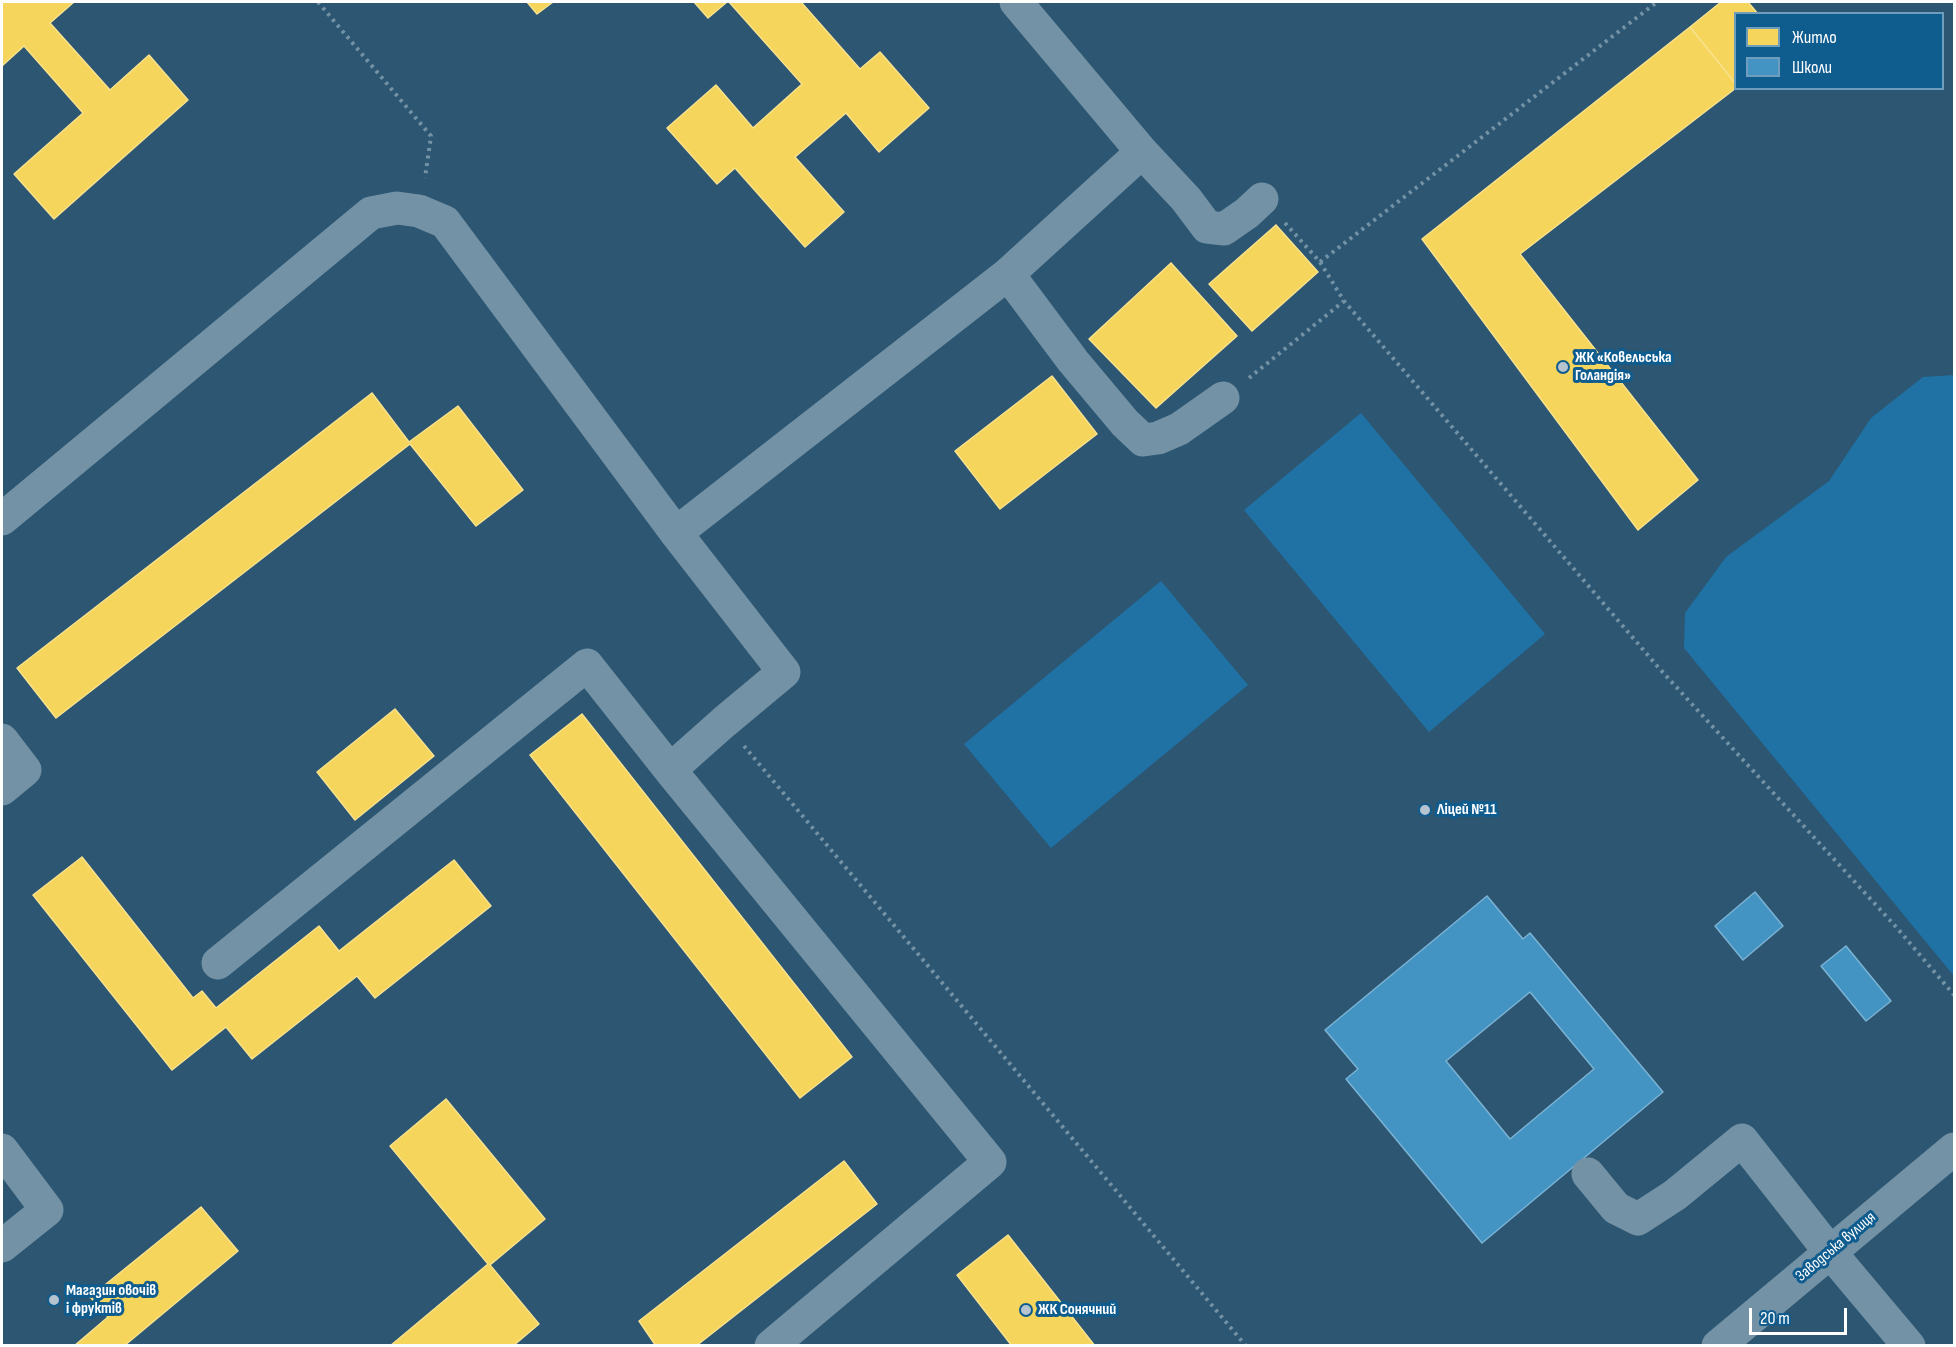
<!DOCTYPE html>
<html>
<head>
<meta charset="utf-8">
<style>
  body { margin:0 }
  #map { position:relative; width:1956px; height:1347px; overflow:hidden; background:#2c5672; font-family:"Sofia Sans Condensed",sans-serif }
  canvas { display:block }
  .frame { position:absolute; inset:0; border:3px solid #fff; pointer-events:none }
  .legend { position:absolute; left:1734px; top:12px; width:210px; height:78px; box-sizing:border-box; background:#0f5c8f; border:2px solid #6f9dbc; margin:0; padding:8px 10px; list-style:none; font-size:18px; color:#fff }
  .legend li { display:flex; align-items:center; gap:12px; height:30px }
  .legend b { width:30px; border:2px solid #6f9dbc }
  .scale { position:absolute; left:1749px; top:1308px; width:98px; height:27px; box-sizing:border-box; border:3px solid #fff; border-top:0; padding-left:8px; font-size:18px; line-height:21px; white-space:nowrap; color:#fff; -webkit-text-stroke:4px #0f5c8f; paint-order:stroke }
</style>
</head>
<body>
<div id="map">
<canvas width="1956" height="1347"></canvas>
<div class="frame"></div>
<ul class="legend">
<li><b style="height:16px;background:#f6d55c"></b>Житло</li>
<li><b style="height:16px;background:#4393c3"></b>Школи</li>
</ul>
<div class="scale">20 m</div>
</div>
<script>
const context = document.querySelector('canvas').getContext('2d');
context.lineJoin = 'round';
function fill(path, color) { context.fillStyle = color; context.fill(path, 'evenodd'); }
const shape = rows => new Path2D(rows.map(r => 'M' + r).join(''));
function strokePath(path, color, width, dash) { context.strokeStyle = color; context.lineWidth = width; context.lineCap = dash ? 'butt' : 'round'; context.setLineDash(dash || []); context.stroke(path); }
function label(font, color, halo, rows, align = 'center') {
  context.font = font + ' "Sofia Sans Condensed",sans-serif'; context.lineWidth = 6; context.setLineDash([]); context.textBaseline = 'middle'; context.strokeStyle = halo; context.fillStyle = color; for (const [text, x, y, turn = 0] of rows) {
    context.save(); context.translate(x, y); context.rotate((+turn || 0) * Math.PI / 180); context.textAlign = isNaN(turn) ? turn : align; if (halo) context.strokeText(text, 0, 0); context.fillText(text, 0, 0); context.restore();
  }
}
fill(shape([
  [1954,375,1954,976,1684,648,1685,613,1726,557,1829,481,1871,418,1923,377],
  [1361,413,1545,634,1429,732,1244,510],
  [1161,581,1248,685,1051,848,964,744]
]), '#2072a5');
const homes = shape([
  [2,2,74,2,50,23,110,90,149,55,188,100,54,219,14,174,83,113,24,46,2,66,2,2],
  [527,2,553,2,537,14,527,2],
  [694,2,727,2,708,18,694,2],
  [729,2,801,2,860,69,880,52,929,108,879,152,846,113,795,157,844,212,805,247,735,168,717,184,667,128,716,85,753,128,802,84,729,2],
  [1721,2,1748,2,1758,14,1736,14,1736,84,1690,27,1721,2],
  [1690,27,1736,84,1736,88,1520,254,1698,480,1638,530,1422,239,1690,27],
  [1276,225,1318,272,1252,331,1209,284,1276,225],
  [1171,263,1237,336,1156,408,1089,339,1171,263],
  [1052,376,1097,434,1000,509,955,451,1052,376],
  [372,393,409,442,458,406,523,490,476,526,410,444,56,718,17,668,372,393],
  [395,709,434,756,355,820,317,772,395,709],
  [582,714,852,1057,800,1098,530,755,582,714],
  [82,857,193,998,202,991,216,1008,319,926,339,951,454,860,491,906,375,998,357,976,252,1059,226,1027,172,1070,33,895,82,857],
  [446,1099,545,1219,490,1265,539,1324,513,1346,390,1346,488,1264,390,1146,446,1099],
  [844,1161,877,1204,696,1346,656,1346,639,1321,844,1161],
  [201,1207,238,1251,124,1346,74,1346,108,1317,90,1297,201,1207],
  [1008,1235,1095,1346,1012,1346,957,1275,1008,1235]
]);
fill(homes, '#f6d55c');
strokePath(homes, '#f9e28d', 1.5);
const schools = shape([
  [1755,892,1783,926,1743,960,1715,926,1755,892],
  [1487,896,1523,939,1530,933,1663,1092,1482,1243,1346,1079,1358,1069,1325,1030,1487,896],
  [1530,992,1594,1069,1510,1139,1446,1061,1530,992],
  [1846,946,1891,1001,1866,1021,1821,966,1846,946]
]);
fill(schools, '#4393c3');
strokePath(schools, '#7bb3d5', 1.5);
strokePath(shape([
  [318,2,431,136,425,178],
  [1285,223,1320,262,1344,301,1658,667,1897,928,1954,995],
  [1320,262,1657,2],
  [1249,378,1344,301],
  [744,746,1246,1346]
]), '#7392a5', 4, [3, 4.5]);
strokePath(shape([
  [1142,152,1186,199,1207,227,1224,229,1247,213,1262,199],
  [1008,274,1073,361,1125,423,1143,440,1158,438,1179,429,1223,398],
  [2,519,371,213,397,208,419,211,445,222,676,533,784,672,724,722,670,770,587,665,218,963],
  [676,533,1008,274,1142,152,1016,2],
  [2,740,25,770,2,789],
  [670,770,990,1162,771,1346],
  [2,1150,47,1210,2,1246],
  [1588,1174,1616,1208,1638,1219,1675,1195,1742,1140,1830,1252,1909,1346],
  [1718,1346,1954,1149]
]), '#7392a5', 33);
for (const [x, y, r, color] of [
  [1563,367,6,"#b5c4ce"],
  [1425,810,6,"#b5c4ce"],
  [54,1300,6,"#b5c4ce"],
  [1026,1310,6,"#b5c4ce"]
]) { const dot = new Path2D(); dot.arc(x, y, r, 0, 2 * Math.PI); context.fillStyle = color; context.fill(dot); strokePath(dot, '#0f5c8f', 2); }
label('bold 16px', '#fff', '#0f5c8f', [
  ["ЖК «Ковельська",1575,358],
  ["Голандія»",1575,376],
  ["Ліцей №11",1437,810],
  ["Магазин овочів",66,1291],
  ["і фруктів",66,1309],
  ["ЖК Сонячний",1038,1310]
], 'left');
label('16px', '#fff', '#0f5c8f', [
  ["Заводська вулиця",1836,1247,-40]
]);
</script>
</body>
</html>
